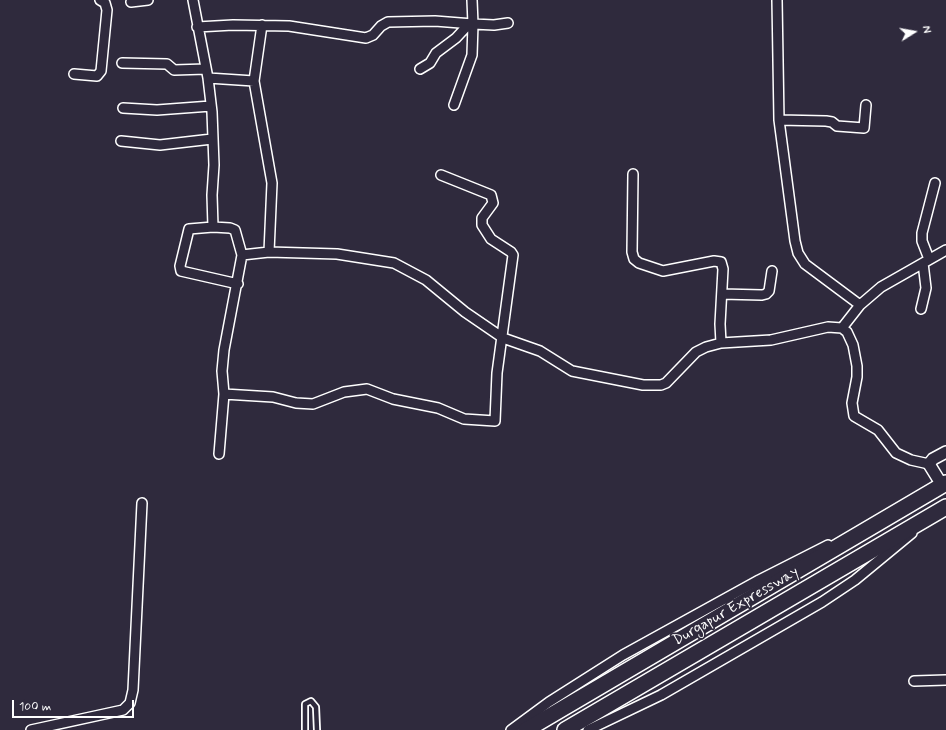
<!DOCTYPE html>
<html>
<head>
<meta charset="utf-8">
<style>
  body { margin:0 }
  #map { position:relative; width:946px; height:730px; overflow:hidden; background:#2f2a3d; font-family:Mynerve,sans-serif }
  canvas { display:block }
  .north { position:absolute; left:894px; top:12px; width:40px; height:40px; -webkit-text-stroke:3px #2f2a3d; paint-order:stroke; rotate:79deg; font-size:11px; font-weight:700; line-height:16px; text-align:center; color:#fff }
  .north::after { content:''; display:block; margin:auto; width:14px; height:18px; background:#fff; clip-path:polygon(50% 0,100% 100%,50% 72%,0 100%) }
  .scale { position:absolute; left:12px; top:700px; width:122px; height:18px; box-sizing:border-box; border:2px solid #fff; border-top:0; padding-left:5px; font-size:12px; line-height:14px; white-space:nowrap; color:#fff; -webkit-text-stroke:3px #2f2a3d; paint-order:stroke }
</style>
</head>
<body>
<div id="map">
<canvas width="946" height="730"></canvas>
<div class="north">N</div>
<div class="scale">100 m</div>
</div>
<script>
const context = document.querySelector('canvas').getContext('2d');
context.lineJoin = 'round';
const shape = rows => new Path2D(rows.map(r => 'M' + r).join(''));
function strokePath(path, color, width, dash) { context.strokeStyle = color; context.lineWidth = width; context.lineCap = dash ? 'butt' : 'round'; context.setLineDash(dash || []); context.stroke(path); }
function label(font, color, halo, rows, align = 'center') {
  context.font = font + ' Mynerve,sans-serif'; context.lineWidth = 3.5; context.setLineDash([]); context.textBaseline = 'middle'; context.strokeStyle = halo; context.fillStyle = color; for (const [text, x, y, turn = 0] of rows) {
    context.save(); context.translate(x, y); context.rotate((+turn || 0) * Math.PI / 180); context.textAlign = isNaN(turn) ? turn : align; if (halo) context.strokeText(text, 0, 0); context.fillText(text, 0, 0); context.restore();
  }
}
const service = shape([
  [305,730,305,704,311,701,316,707,317,730]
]);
const minor = shape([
  [193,0,208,78,212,112,214,165,212,195,213,227,230,228,235,230,242,255],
  [777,0,779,120,795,241,798,253,805,264,860,305],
  [131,2,148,0],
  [262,25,254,81,272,183,269,252,337,254,394,263,426,280,465,312,503,338,540,351,572,371,643,385,661,385,666,383,696,352,706,347,721,343,771,340,828,327,842,328,847,332,853,345,857,366,857,377,852,403,854,416,878,430,896,453,911,460,929,464],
  [197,27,233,25,289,26,366,38,373,35,381,26,388,22,435,21,473,24,472,0],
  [122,63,167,64,174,70,206,69],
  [420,69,430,63,436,53,456,38,469,24],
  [74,74,97,76,101,71,107,10,105,3,100,0],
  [208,78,254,81],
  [454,105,472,55,473,24,494,25,508,23],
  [123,108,157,110,211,106],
  [779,120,826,121,832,122,837,126,864,128,866,105],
  [121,141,160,145,212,139],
  [633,174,632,252,634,259,639,263,663,271,714,261,721,262,723,269,720,324,721,343],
  [213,227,189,229,180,266,181,271,238,284],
  [929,259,922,241,922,233,935,183],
  [722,294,762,295,766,294,769,291,772,271],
  [921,309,926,288,923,263],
  [842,328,860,305,881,287,946,250],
  [224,394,273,397,296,403,313,404,344,392,367,389,393,399,438,408,464,419,495,421,497,373,513,255,511,252,491,239,482,225,482,218,493,203,491,195,441,175],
  [219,454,224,394,222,371,224,350,242,255,269,252],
  [914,681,946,680],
  [31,730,123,710,130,703,133,690,142,503],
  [511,730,549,702,623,655,759,580,828,545],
  [588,730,661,695,822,602,855,580,912,533]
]);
const tertiary = shape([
  [942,485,929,464,933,459,946,452]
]);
const trunk = shape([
  [526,730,946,483],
  [565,730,946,507]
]);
strokePath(service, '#fff', 8);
strokePath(minor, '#fff', 12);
strokePath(tertiary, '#fff', 14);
strokePath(trunk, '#fff', 18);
strokePath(service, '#2f2a3d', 4.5);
strokePath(minor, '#2f2a3d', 9);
strokePath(tertiary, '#2f2a3d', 11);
strokePath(trunk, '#2f2a3d', 15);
label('15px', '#fff', '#2f2a3d', [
  ["Durgapur Expressway",736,607,-30]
]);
</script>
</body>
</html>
